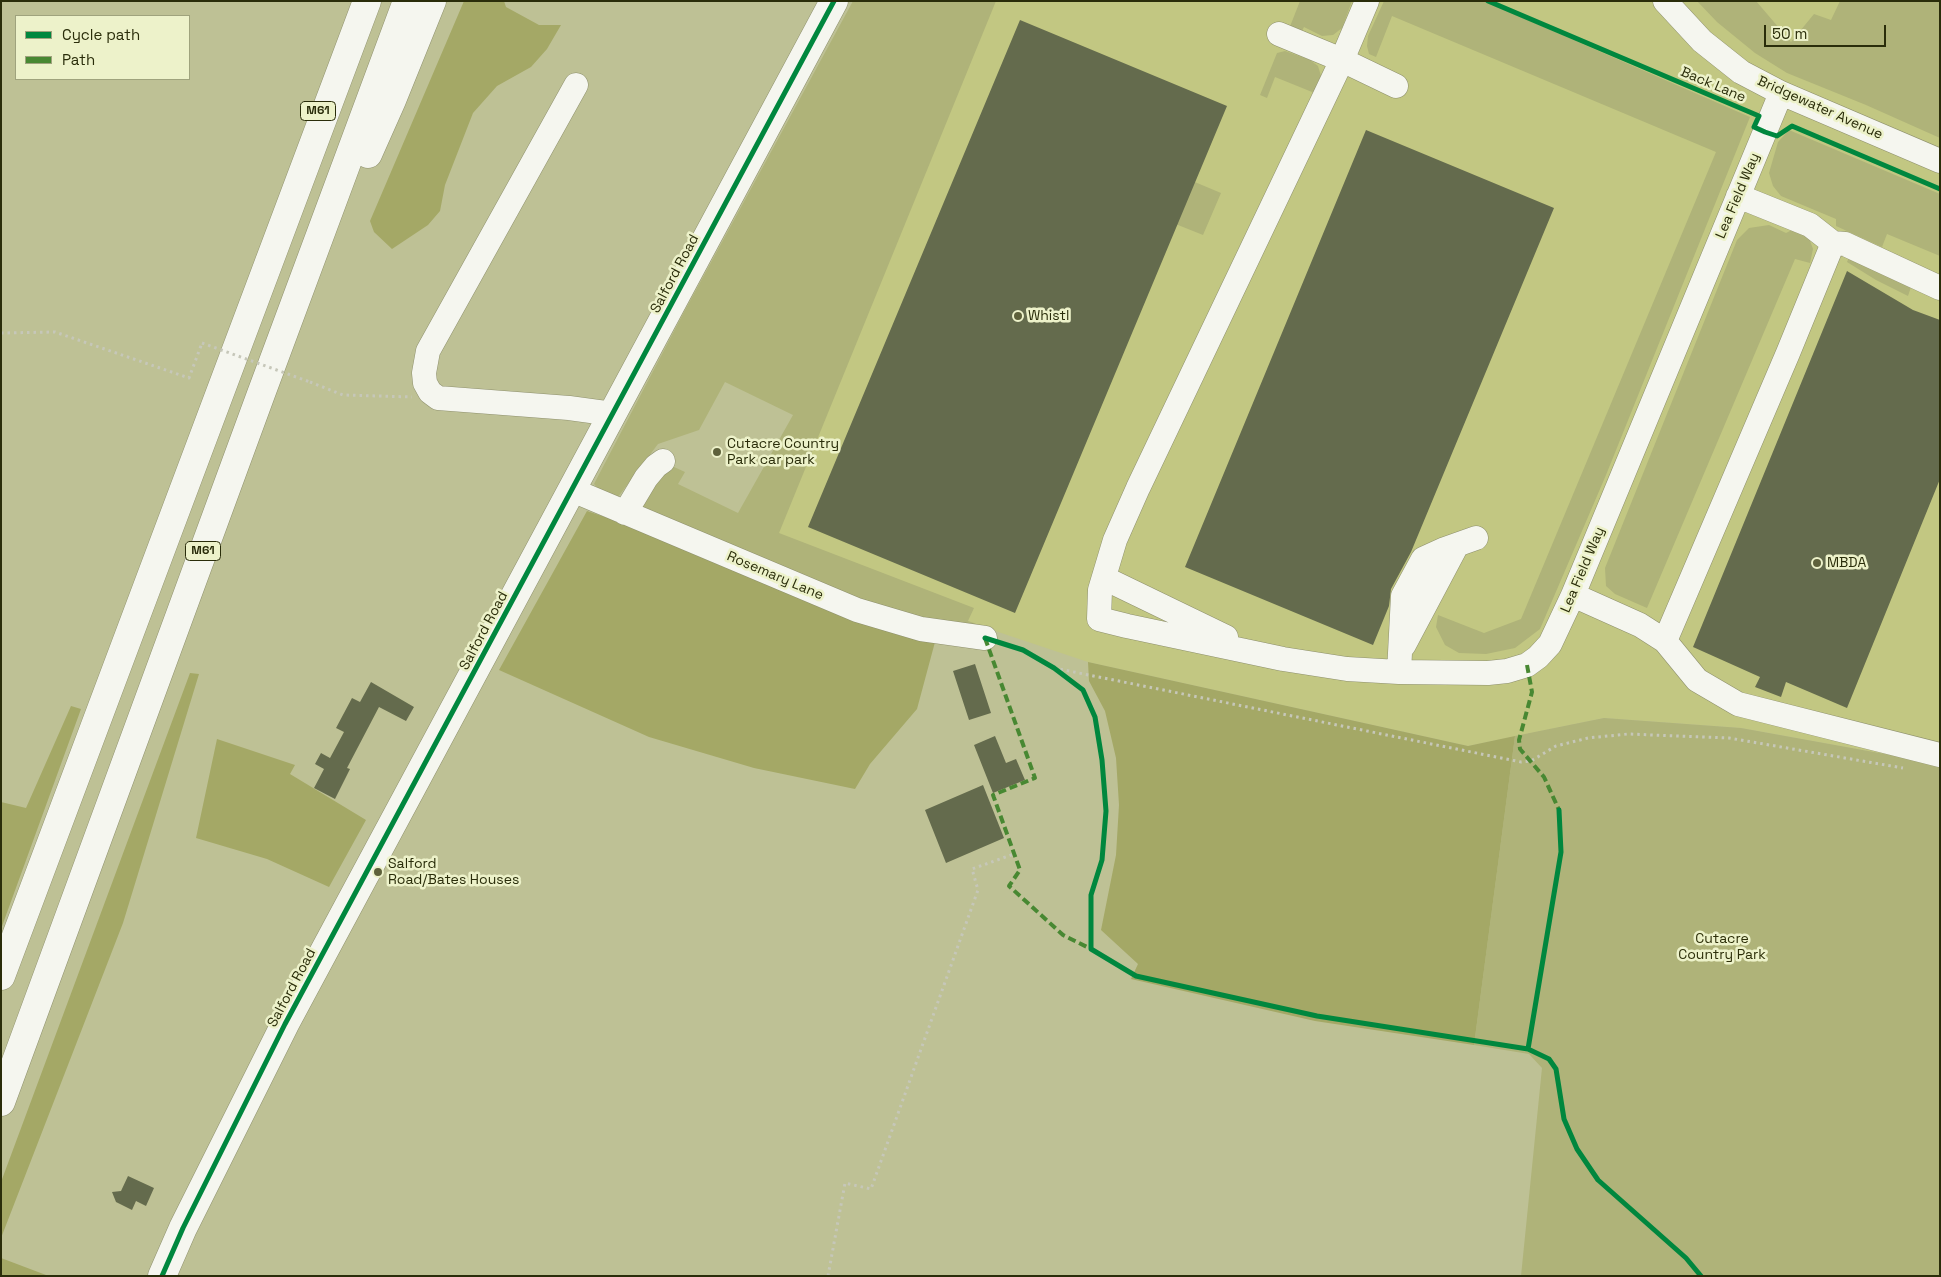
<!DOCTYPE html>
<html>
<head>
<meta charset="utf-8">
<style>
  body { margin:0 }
  #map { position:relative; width:1941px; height:1277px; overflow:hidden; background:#bec195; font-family:"Space Grotesk",sans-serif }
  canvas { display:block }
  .frame { position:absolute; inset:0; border:2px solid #2a2d0a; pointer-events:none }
  .legend { position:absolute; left:15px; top:15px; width:175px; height:65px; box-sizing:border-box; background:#edf2ca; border:1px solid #9fa37d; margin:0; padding:6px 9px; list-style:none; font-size:15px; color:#2a2d0a }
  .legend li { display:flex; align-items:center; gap:10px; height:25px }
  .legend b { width:25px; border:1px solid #9fa37d }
  .scale { position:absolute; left:1764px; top:25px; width:122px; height:22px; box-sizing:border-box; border:2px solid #2a2d0a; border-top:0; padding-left:6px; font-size:15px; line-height:18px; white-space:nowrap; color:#2a2d0a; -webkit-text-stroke:4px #edf2ca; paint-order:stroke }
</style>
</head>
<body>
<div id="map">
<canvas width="1941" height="1277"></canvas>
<div class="frame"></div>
<ul class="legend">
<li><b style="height:6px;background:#00873e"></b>Cycle path</li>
<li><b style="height:6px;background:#488832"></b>Path</li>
</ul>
<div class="scale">50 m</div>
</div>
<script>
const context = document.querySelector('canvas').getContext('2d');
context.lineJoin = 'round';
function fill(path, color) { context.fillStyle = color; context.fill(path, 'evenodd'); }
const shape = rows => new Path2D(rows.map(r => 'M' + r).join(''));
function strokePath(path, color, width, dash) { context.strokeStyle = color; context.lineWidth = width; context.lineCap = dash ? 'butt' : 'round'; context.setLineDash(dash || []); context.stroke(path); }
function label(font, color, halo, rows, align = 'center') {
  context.font = font + ' "Space Grotesk",sans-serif'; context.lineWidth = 5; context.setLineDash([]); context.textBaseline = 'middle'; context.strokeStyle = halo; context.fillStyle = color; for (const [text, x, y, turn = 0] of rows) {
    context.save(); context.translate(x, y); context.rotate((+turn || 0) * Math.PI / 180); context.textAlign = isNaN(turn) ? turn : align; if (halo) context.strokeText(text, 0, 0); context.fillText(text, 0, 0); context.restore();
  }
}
fill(shape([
  [965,1,1940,1,1940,764,1741,728,1604,718,1468,746,1088,662,780,559,758,533]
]), '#c2c782');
fill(shape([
  [853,1,996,1,779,533,974,608,968,621,988,628,924,623,638,515,635,503,666,469,674,467,685,472,678,484,738,513,793,415,725,382,699,430,658,444,618,497,604,495,594,484,684,312],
  [1300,1,1352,1,1342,28,1333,35,1322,36,1304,27,1301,33,1289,29],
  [1384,1,1484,1,1750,117,1606,475,1540,629,1515,648,1486,654,1459,653,1445,645,1436,627,1438,615,1484,633,1521,619,1716,152,1392,16,1376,57,1369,54,1367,46,1368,36],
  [1697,1,1756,1,1791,42,1814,14,1831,20,1840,1,1940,1,1940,138,1866,105,1787,73,1755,53,1717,22],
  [1285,51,1310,60,1318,66,1321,76,1316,87,1317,94,1275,77,1267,98,1260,95,1277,53],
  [1789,130,1940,194,1940,256,1887,234,1882,247,1836,226,1836,219,1781,196,1773,186,1769,173,1778,142],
  [1190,180,1221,193,1203,235,1173,223],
  [1769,225,1786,233,1792,230,1809,238,1813,249,1810,263,1795,259,1647,608,1615,594,1606,586,1605,568,1737,240,1749,228],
  [1852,250,1912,284,1908,296,1876,280,1847,262],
  [1604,718,1741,728,1940,764,1940,1276,1521,1276,1542,1068,1529,1054,1474,1045,1515,736]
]), '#afb379');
fill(shape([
  [464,1,504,1,506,7,539,25,561,25,547,49,531,67,497,86,473,113,445,185,440,211,428,225,392,249,374,232,370,221],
  [587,511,647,531,935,642,917,709,870,764,855,789,754,768,649,737,499,670],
  [1088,662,1468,746,1515,736,1474,1045,1315,1021,1131,979,1138,964,1101,930,1116,855,1119,805,1116,758,1105,711,1089,681],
  [190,673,199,674,123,923,1,1238,1,1182],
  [71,706,81,709,1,929,1,802,26,808],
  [217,739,295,765,290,774,366,820,329,887,267,859,196,838],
  [1,1258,46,1275,1,1276]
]), '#a4a866');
fill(shape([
  [1020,20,1227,106,1015,613,808,527],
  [1366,130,1554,208,1411,552,1391,589,1389,606,1373,645,1185,567],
  [1847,271,1913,310,1940,320,1940,479,1847,708,1786,682,1781,697,1755,687,1760,677,1693,647],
  [975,664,991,713,969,720,953,671],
  [371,682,414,707,406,721,379,707,347,768,350,769,335,799,314,788,324,769,315,764,321,753,330,758,344,732,336,728,352,698,360,702],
  [995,736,1006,763,1016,759,1025,780,993,793,974,745],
  [983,785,1004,838,946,863,925,810],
  [128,1176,154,1188,146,1206,136,1201,132,1210,116,1202,112,1192,121,1191]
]), '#646b4d');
const minor = shape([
  [1367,1,1342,60,1138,488,1115,540,1100,590,1099,619,1127,626,1283,659,1347,669,1399,672,1488,673,1507,671,1527,665,1538,657,1550,644,1573,595,1781,93],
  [1665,1,1702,41,1741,72,1781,93,1940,161],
  [1279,34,1342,60,1396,86],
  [576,85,428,351,424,373,425,383,430,392,438,398,569,408,613,414],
  [1738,196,1810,225,1833,243,1845,244,1940,288],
  [572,490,857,610,921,629,985,638],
  [625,513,646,478,656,466,663,461],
  [1104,578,1226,637],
  [1573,595,1640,625,1665,641,1788,353,1833,243],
  [1665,641,1697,680,1738,704,1940,755],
  [1404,645,1457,545],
  [1399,672,1403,596,1423,559,1445,549,1476,538]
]);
const major = shape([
  [162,1276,183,1228,285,1024,834,1]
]);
const highway = shape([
  [368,154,392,100,432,1],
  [1,976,367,1],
  [1,1102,261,394,407,1]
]);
strokePath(minor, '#8e906d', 25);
strokePath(major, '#8e906d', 29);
strokePath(highway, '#8e906d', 29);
strokePath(shape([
  [1,333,55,332,189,378,202,343],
  [310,382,343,395,412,397],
  [1054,668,1521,762,1531,761,1556,746,1588,738,1628,734,1729,738,1903,768],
  [828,1276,845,1183,871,1189,978,890,972,869,1014,854]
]), '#c6c7b9', 3, [2.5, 4]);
strokePath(minor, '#f5f6ef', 24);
strokePath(major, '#f5f6ef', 28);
strokePath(highway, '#f5f6ef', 28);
strokePath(shape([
  [202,343,310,382]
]), '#c6c7b9', 3, [2.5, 4]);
strokePath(shape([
  [985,638,1035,778,993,795,1020,870,1009,886,1063,935,1091,949],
  [1527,665,1532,692,1519,740,1520,749,1544,777,1559,810]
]), '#488832', 4, [8, 4]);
strokePath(shape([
  [1488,1,1759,116,1754,127,1765,132,1777,136,1792,126,1940,189],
  [985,638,1023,650,1054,668,1083,690,1095,717,1102,760,1106,811,1102,860,1091,895,1091,949,1136,976,1317,1016,1528,1049,1561,852,1559,810],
  [1528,1049,1549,1059,1556,1069,1564,1119,1577,1149,1598,1180,1686,1258,1701,1276],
  [162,1276,183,1228,285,1024,834,1]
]), '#00873e', 5);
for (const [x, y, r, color] of [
  [1018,316,5,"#5e613b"],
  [717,452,5,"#5e613b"],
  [1817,563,5,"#5e613b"],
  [378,872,5,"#5e613b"]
]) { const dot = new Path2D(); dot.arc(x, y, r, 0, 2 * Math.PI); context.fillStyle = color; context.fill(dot); strokePath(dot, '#edf2ca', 2); }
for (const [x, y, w] of [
  [318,111,35],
  [203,551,35]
]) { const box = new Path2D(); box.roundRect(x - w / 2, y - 9.5, w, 19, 4); context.fillStyle = '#edf2ca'; context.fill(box); strokePath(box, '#2a2d0a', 1); }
label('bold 12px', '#2a2d0a', null, [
  ["M61",318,111],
  ["M61",203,551]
]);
label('14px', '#2a2d0a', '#edf2ca', [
  ["Back Lane",1713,85,23],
  ["Bridgewater Avenue",1820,108,24],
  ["Lea Field Way",1738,196,-67],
  ["Salford Road",675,274,-62],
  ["Lea Field Way",1583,570,-67],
  ["Rosemary Lane",775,576,23],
  ["Salford Road",484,631,-62],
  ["Salford Road",292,988,-62]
]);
label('14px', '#2a2d0a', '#edf2ca', [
  ["Whistl",1028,316],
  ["Cutacre Country",727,444],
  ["Park car park",727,460],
  ["MBDA",1827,563],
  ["Salford",388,864],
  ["Road/Bates Houses",388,880]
], 'left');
label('14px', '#2d2f09', '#edf2ca', [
  ["Cutacre",1722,939],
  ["Country Park",1722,955]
]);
</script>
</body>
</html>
